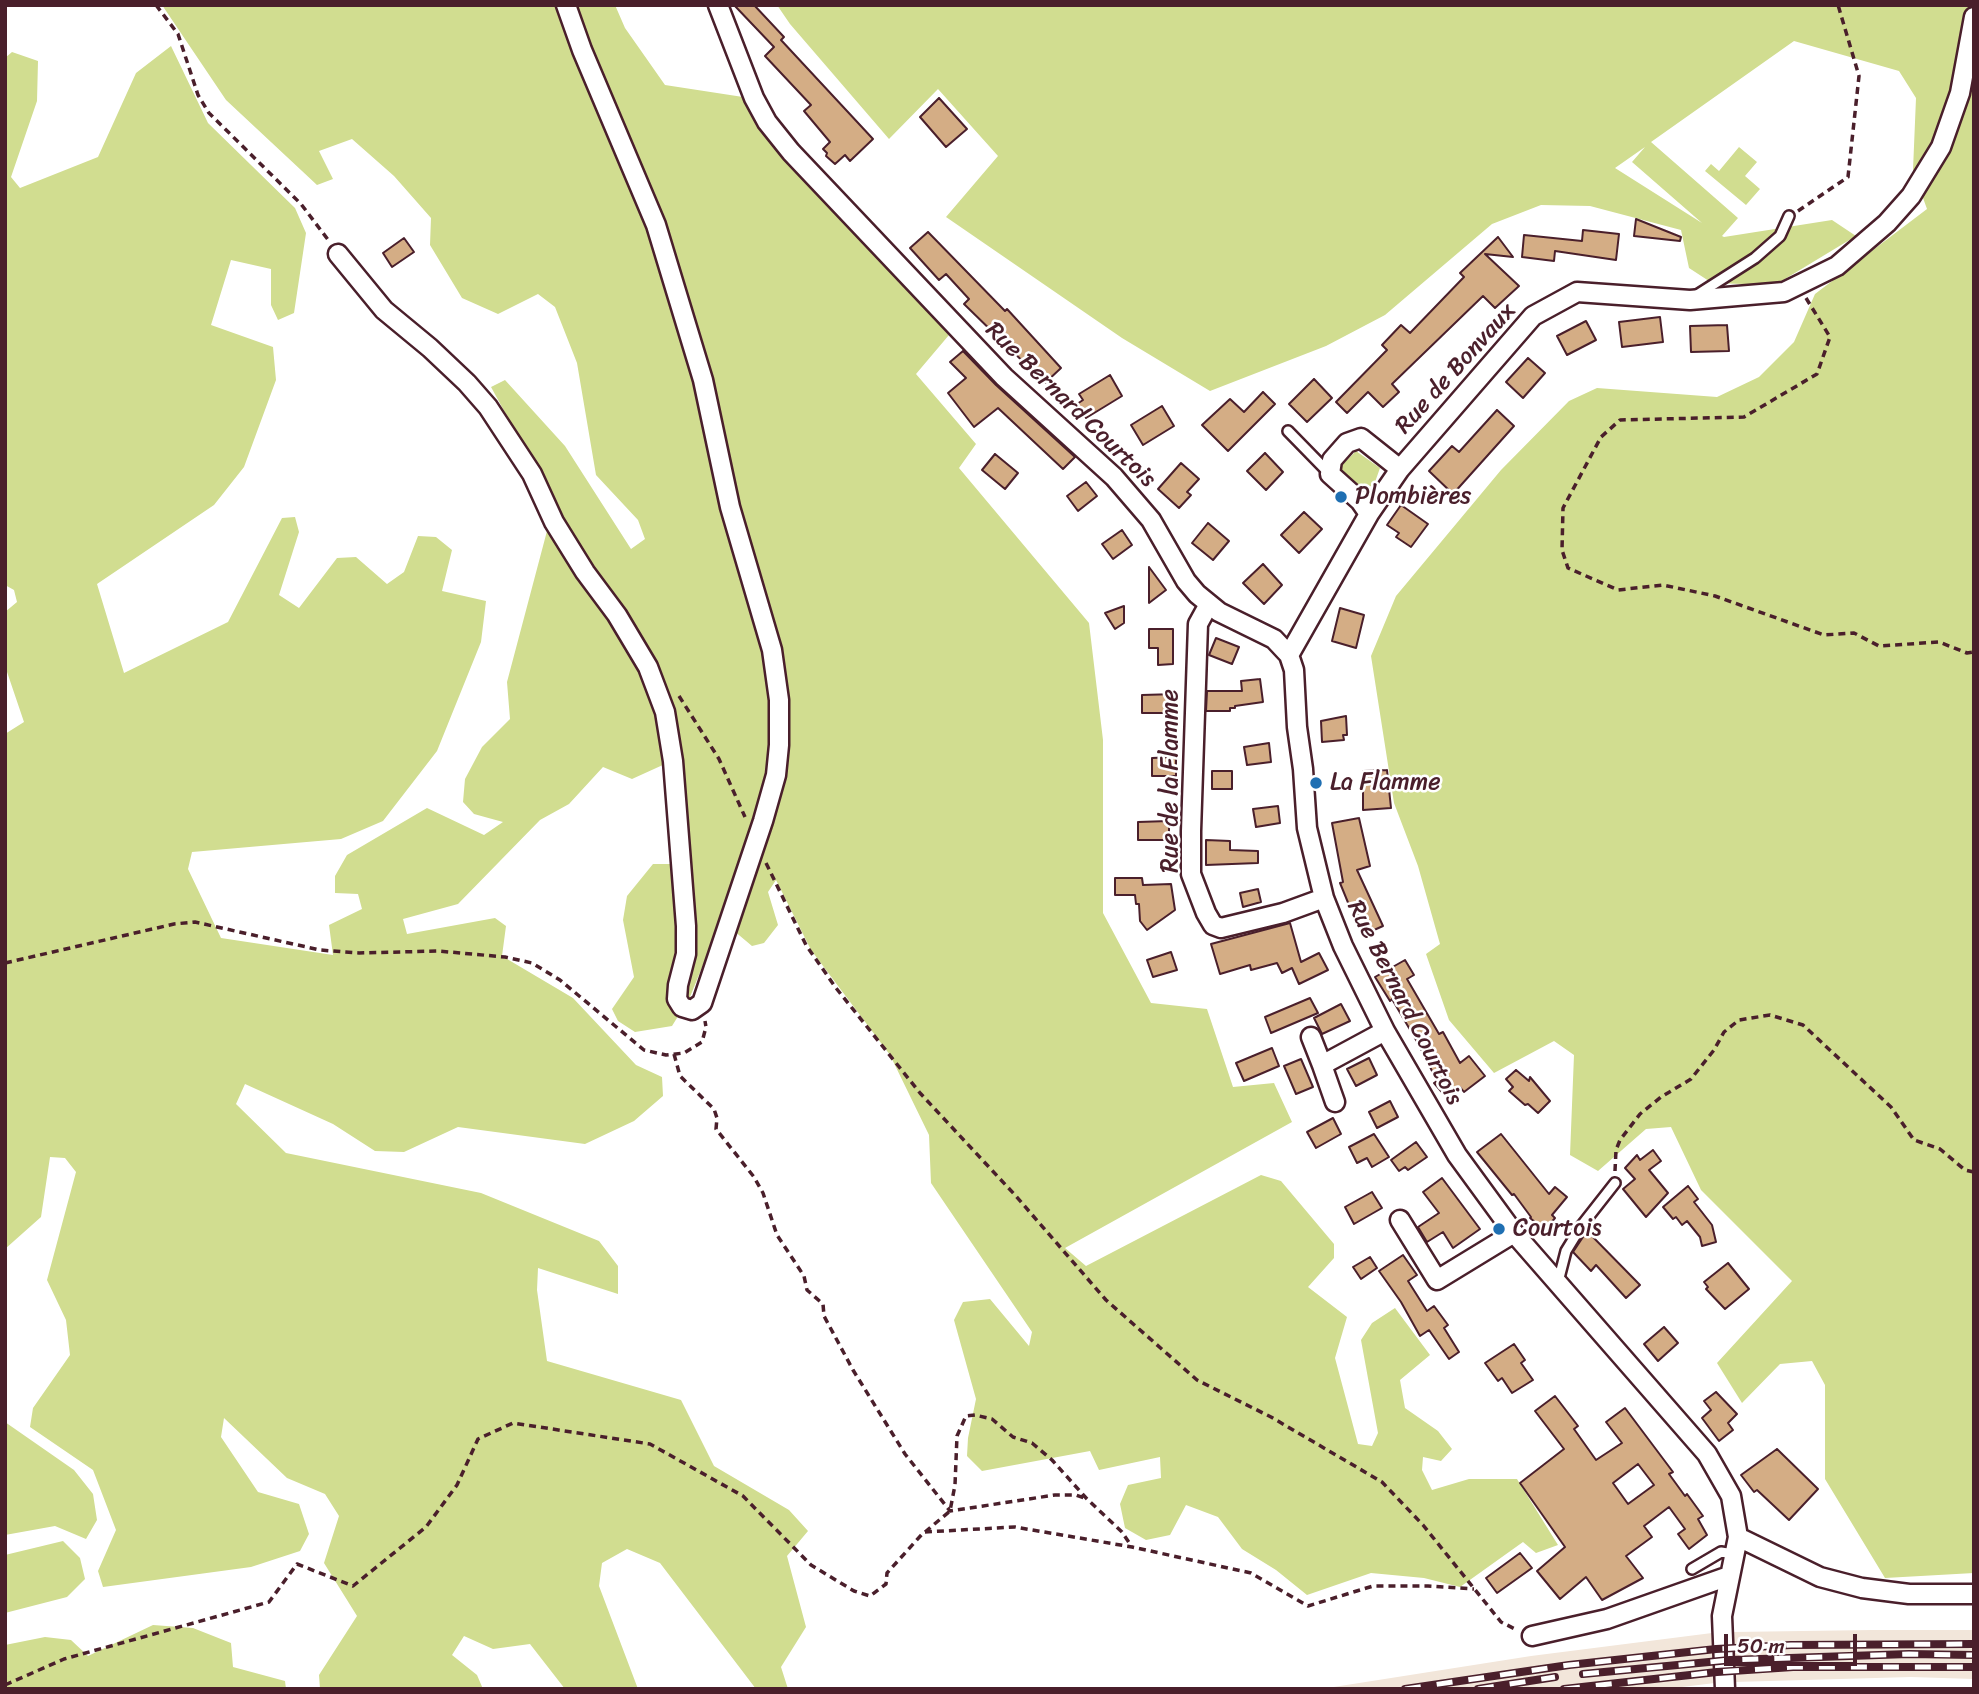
<!DOCTYPE html>
<html>
<head>
<meta charset="utf-8">
<style>
  body { margin:0 }
  #map { position:relative; width:1979px; height:1694px; overflow:hidden; background:#fff; font-family:Sriracha,sans-serif }
  canvas { display:block }
  .frame { position:absolute; inset:0; border:7px solid #4a1f2b; pointer-events:none }
  .scale { position:absolute; left:1724px; top:1634px; width:133px; height:32px; box-sizing:border-box; border:4px solid #4a1f2b; border-top:0; padding-left:9px; font-size:21px; line-height:24px; white-space:nowrap; color:#4a1f2b; -webkit-text-stroke:5px #fff; paint-order:stroke }
</style>
</head>
<body>
<div id="map">
<canvas width="1979" height="1694"></canvas>
<div class="frame"></div>
<div class="scale">50 m</div>
</div>
<script>
const context = document.querySelector('canvas').getContext('2d');
context.lineJoin = 'round';
function fill(path, color) { context.fillStyle = color; context.fill(path, 'evenodd'); }
const shape = rows => new Path2D(rows.map(r => 'M' + r).join(''));
function strokePath(path, color, width, dash) { context.strokeStyle = color; context.lineWidth = width; context.lineCap = dash ? 'butt' : 'round'; context.setLineDash(dash || []); context.stroke(path); }
function label(font, color, halo, rows, align = 'center') {
  context.font = font + ' Sriracha,sans-serif'; context.lineWidth = 5; context.setLineDash([]); context.textBaseline = 'middle'; context.strokeStyle = halo; context.fillStyle = color; for (const [text, x, y, turn = 0] of rows) {
    context.save(); context.translate(x, y); context.rotate((+turn || 0) * Math.PI / 180); context.textAlign = isNaN(turn) ? turn : align; if (halo) context.strokeText(text, 0, 0); context.fillText(text, 0, 0); context.restore();
  }
}
fill(shape([
  [1872,1630,1974,1630,1974,1679,1911,1677,1734,1682,1733,1632],
  [1712,1633,1715,1683,1665,1689,1321,1689,1531,1656]
]), '#f2e6da');
fill(shape([
  [162,5,615,5,625,28,665,85,743,97,786,159,949,335,916,374,976,444,959,468,1089,623,1103,740,1103,913,1151,1003,1207,1009,1233,1087,1274,1083,1292,1122,1065,1248,1086,1266,1261,1175,1281,1181,1334,1244,1334,1258,1308,1287,1347,1317,1335,1358,1358,1444,1372,1446,1378,1433,1361,1340,1372,1323,1395,1308,1430,1355,1400,1380,1405,1408,1438,1431,1452,1449,1441,1461,1423,1457,1422,1470,1432,1490,1469,1479,1517,1479,1558,1545,1536,1553,1523,1542,1460,1587,1424,1578,1371,1573,1307,1595,1276,1570,1242,1549,1218,1517,1186,1505,1170,1535,1146,1540,1125,1528,1120,1504,1128,1485,1161,1478,1160,1457,1099,1470,1090,1451,982,1471,967,1456,968,1438,976,1399,954,1320,963,1302,990,1299,1029,1346,1032,1332,931,1183,929,1135,890,1055,811,950,776,880,768,892,778,925,764,943,752,946,721,920,690,997,672,1026,635,1032,618,1021,612,1009,634,977,623,920,627,896,653,864,689,864,678,753,664,683,571,533,491,387,505,380,565,446,631,549,645,539,638,520,596,475,577,363,555,307,538,294,498,314,462,298,430,245,431,218,394,176,352,139,319,151,333,179,317,185,226,100],
  [777,5,1974,5,1974,1573,1885,1578,1825,1479,1825,1385,1812,1361,1780,1364,1742,1403,1717,1363,1792,1281,1701,1190,1671,1127,1646,1129,1598,1171,1570,1155,1574,1055,1554,1041,1494,1073,1449,1020,1426,954,1440,944,1418,866,1394,803,1371,656,1396,596,1501,470,1569,401,1597,388,1717,397,1759,377,1794,342,1815,294,1927,209,1913,170,1916,98,1899,71,1794,41,1651,142,1738,218,1722,236,1724,237,1832,220,1856,236,1775,285,1712,283,1689,268,1681,230,1590,206,1541,205,1492,224,1385,315,1326,346,1210,391,1122,338,946,217,998,156,938,89,889,139,790,24],
  [1645,147,1632,162,1702,223,1615,168],
  [171,46,208,123,295,208,306,233,294,313,278,320,271,305,271,269,231,260,211,325,273,347,276,380,244,467,214,505,97,584,124,673,228,622,282,518,295,517,299,532,279,595,299,608,337,558,356,557,387,584,404,572,418,536,436,537,452,550,442,591,486,601,481,642,437,751,383,821,341,839,192,852,188,869,221,938,333,955,329,925,362,909,358,894,335,893,335,876,347,855,427,808,484,835,503,822,474,814,463,802,465,779,482,747,510,719,507,682,547,531,625,640,654,699,665,764,632,779,603,767,569,804,540,820,458,904,403,919,407,934,495,918,506,926,502,956,573,998,636,1065,662,1077,663,1096,634,1121,585,1144,458,1127,404,1152,375,1151,333,1124,245,1084,236,1104,286,1153,481,1193,599,1241,618,1266,618,1294,538,1268,537,1290,547,1361,681,1400,714,1466,789,1510,808,1531,787,1556,806,1627,781,1667,788,1689,756,1689,660,1563,627,1549,602,1563,599,1586,638,1689,565,1689,530,1644,493,1649,464,1636,452,1655,477,1675,483,1689,320,1689,319,1675,357,1616,324,1563,339,1516,325,1494,287,1478,224,1418,221,1437,258,1492,299,1504,309,1534,300,1551,251,1567,103,1587,98,1571,116,1530,93,1470,30,1427,33,1408,70,1355,66,1320,47,1280,76,1172,65,1158,50,1157,41,1217,5,1249,5,734,24,722,5,666,5,612,17,602,14,590,5,585,5,58,12,52,38,61,37,101,11,177,20,188,98,157,136,73],
  [1739,147,1757,162,1745,176,1760,189,1746,205,1705,171,1711,164,1719,171],
  [1356,451,1380,468,1374,485,1358,491,1339,473,1341,466],
  [5,1422,74,1470,93,1494,97,1520,86,1539,55,1526,5,1535],
  [63,1541,80,1558,85,1579,67,1597,5,1613,5,1555],
  [153,1625,193,1628,231,1643,233,1667,285,1681,286,1689,5,1689,5,1645,45,1637,71,1640,88,1656]
]), '#d1dd90');
const building = shape([
  [734,5,754,5,784,37,781,40,873,139,850,161,845,155,835,164,826,156,827,153,823,149,830,142,804,111,811,105,765,56,774,47,734,5],
  [939,98,967,129,946,147,920,117,939,98],
  [1636,219,1681,237,1680,241,1634,236,1636,219],
  [1583,230,1619,234,1616,260,1555,251,1554,261,1522,257,1524,235,1582,241,1583,230],
  [928,232,1005,311,1007,309,1061,368,1045,383,964,304,969,299,946,274,939,280,910,248,928,232],
  [1498,237,1513,257,1485,254,1519,286,1495,308,1483,296,1392,384,1399,392,1383,407,1368,392,1347,413,1336,402,1387,350,1382,345,1401,325,1410,333,1464,277,1460,273,1498,237],
  [404,238,414,252,392,267,383,253,404,238],
  [1660,317,1663,342,1622,347,1619,322,1660,317],
  [1586,321,1596,340,1567,355,1557,336,1586,321],
  [1727,325,1729,351,1691,352,1690,326,1727,325],
  [963,351,996,385,1075,457,1063,469,998,408,974,427,948,393,966,378,950,362,963,351],
  [1528,358,1545,373,1523,398,1506,382,1528,358],
  [1110,375,1122,396,1086,418,1077,404,1083,400,1079,394,1110,375],
  [1314,379,1332,398,1307,422,1289,404,1314,379],
  [1263,392,1275,404,1228,451,1202,425,1230,399,1244,412,1263,392],
  [1162,406,1174,426,1143,445,1131,425,1162,406],
  [1497,410,1514,426,1453,494,1429,471,1452,446,1459,452,1497,410],
  [1265,453,1283,472,1266,490,1247,471,1265,453],
  [995,454,1018,473,1005,489,982,470,995,454],
  [1181,463,1199,479,1187,492,1191,495,1179,508,1158,489,1181,463],
  [1086,482,1097,496,1078,511,1067,496,1086,482],
  [1401,505,1428,524,1411,547,1396,537,1399,533,1387,525,1401,505],
  [1304,512,1322,529,1299,553,1281,535,1304,512],
  [1208,523,1229,541,1213,560,1192,543,1208,523],
  [1122,530,1132,545,1113,559,1102,544,1122,530],
  [1263,564,1282,585,1264,604,1243,583,1263,564],
  [1149,567,1166,590,1149,603,1149,567],
  [1124,606,1124,623,1115,629,1105,613,1124,606],
  [1340,608,1364,615,1356,648,1332,641,1340,608],
  [1149,629,1173,629,1173,664,1158,665,1158,648,1149,648,1149,629],
  [1216,638,1239,647,1232,664,1209,655,1216,638],
  [1260,679,1263,702,1235,706,1235,708,1230,708,1230,711,1206,711,1207,691,1242,691,1241,681,1260,679],
  [1177,694,1177,713,1142,713,1142,695,1177,694],
  [1346,716,1347,735,1343,735,1344,740,1322,742,1321,721,1346,716],
  [1269,743,1271,762,1247,765,1244,747,1269,743],
  [1176,757,1176,776,1152,776,1152,758,1176,757],
  [1387,770,1391,808,1363,810,1363,771,1387,770],
  [1212,771,1232,771,1232,789,1212,789,1212,771],
  [1278,806,1280,823,1256,827,1253,809,1278,806],
  [1359,818,1370,866,1357,870,1383,926,1365,934,1353,903,1349,905,1340,883,1343,882,1332,823,1359,818],
  [1169,821,1169,840,1138,840,1138,822,1169,821],
  [1206,840,1230,841,1230,850,1258,851,1258,863,1206,865,1206,840],
  [1115,878,1142,878,1143,885,1171,884,1175,910,1147,930,1140,921,1139,904,1136,904,1135,895,1115,895,1115,878],
  [1258,889,1261,902,1243,907,1240,893,1258,889],
  [1290,923,1301,962,1319,953,1328,970,1299,984,1292,968,1282,973,1277,963,1251,970,1250,965,1220,974,1211,944,1290,923],
  [1171,952,1177,970,1153,977,1147,960,1171,952],
  [1405,960,1414,975,1407,979,1439,1034,1443,1032,1460,1063,1469,1056,1485,1076,1464,1092,1460,1087,1447,1098,1434,1083,1437,1081,1419,1045,1392,999,1390,1001,1375,977,1405,960],
  [1310,998,1318,1013,1271,1033,1265,1017,1310,998],
  [1341,1004,1350,1021,1322,1034,1314,1018,1341,1004],
  [1272,1048,1279,1066,1244,1081,1236,1063,1272,1048],
  [1369,1058,1377,1075,1356,1086,1347,1069,1369,1058],
  [1301,1059,1313,1087,1296,1094,1284,1066,1301,1059],
  [1516,1070,1529,1081,1530,1077,1550,1101,1538,1113,1528,1104,1525,1105,1509,1091,1513,1087,1506,1079,1516,1070],
  [1390,1101,1398,1117,1377,1128,1369,1112,1390,1101],
  [1333,1118,1341,1134,1316,1148,1307,1132,1333,1118],
  [1374,1134,1389,1157,1372,1167,1367,1158,1357,1163,1349,1147,1374,1134],
  [1501,1134,1549,1194,1555,1187,1567,1197,1552,1215,1555,1218,1545,1230,1530,1218,1531,1217,1514,1194,1512,1195,1477,1152,1501,1134],
  [1416,1142,1427,1157,1408,1170,1405,1167,1399,1171,1391,1160,1416,1142],
  [1653,1150,1661,1161,1649,1170,1668,1193,1646,1217,1623,1189,1635,1179,1625,1168,1637,1155,1640,1160,1653,1150],
  [1442,1178,1480,1229,1453,1248,1443,1232,1427,1242,1418,1227,1439,1213,1423,1192,1442,1178],
  [1688,1186,1698,1199,1694,1202,1712,1225,1716,1242,1702,1246,1700,1237,1687,1221,1682,1225,1676,1217,1673,1219,1663,1207,1688,1186],
  [1372,1192,1382,1208,1354,1224,1345,1207,1372,1192],
  [1587,1231,1640,1285,1626,1298,1596,1265,1591,1271,1573,1252,1587,1231],
  [1403,1255,1417,1275,1408,1281,1427,1311,1434,1306,1448,1325,1444,1328,1459,1352,1449,1359,1429,1330,1420,1336,1401,1302,1379,1271,1403,1255],
  [1370,1257,1377,1268,1361,1279,1353,1267,1370,1257],
  [1728,1263,1749,1289,1725,1309,1706,1289,1708,1287,1704,1282,1728,1263],
  [1664,1327,1678,1343,1658,1361,1644,1344,1664,1327],
  [1514,1344,1525,1360,1521,1363,1533,1380,1512,1393,1502,1378,1498,1381,1485,1363,1514,1344],
  [1716,1392,1737,1414,1728,1423,1733,1430,1719,1441,1702,1418,1711,1410,1704,1401,1716,1392],
  [1555,1396,1578,1426,1574,1429,1596,1460,1622,1443,1606,1422,1625,1408,1673,1472,1669,1474,1685,1496,1687,1494,1703,1516,1698,1519,1707,1535,1689,1549,1678,1534,1685,1529,1669,1507,1644,1526,1652,1537,1626,1556,1643,1578,1602,1600,1586,1577,1560,1599,1537,1571,1565,1547,1520,1483,1564,1449,1535,1411,1555,1396],
  [1638,1464,1654,1485,1628,1504,1613,1483,1638,1464],
  [1777,1449,1818,1489,1789,1520,1757,1490,1754,1492,1741,1475,1777,1449],
  [1520,1553,1532,1568,1497,1593,1486,1578,1520,1553]
]);
fill(building, '#d4ad85');
strokePath(building, '#4a1f2b', 2);
const lane = shape([
  [1697,295,1755,258,1780,236,1789,216],
  [1288,431,1329,473],
  [1558,1282,1566,1251,1582,1225,1615,1183],
  [1692,1569,1721,1552,1734,1554]
]);
const street = shape([
  [718,5,754,98,767,122,791,152,1004,377,1114,477,1151,520,1186,581,1197,594,1219,612,1274,639,1289,655,1294,670,1297,727,1303,769,1307,828,1324,898,1343,946,1385,1031,1457,1155,1514,1233,1707,1454,1731,1496,1738,1537,1722,1616,1725,1689],
  [338,254,384,310,430,348,467,383,488,407,532,474,554,522,585,572,617,615,648,667,665,712,673,761,686,926,686,954,678,985,677,999,682,1007,692,1010,702,1003,763,821,776,775,779,745,779,700,772,650,730,507,703,380,656,225,582,50,566,5],
  [1369,514,1360,501,1330,474,1332,460,1347,443,1361,438,1400,469],
  [1209,604,1198,624,1191,831,1191,874,1206,913,1213,925,1221,928,1283,913,1324,898],
  [1289,655,1369,514,1400,469,1533,316,1577,292,1690,300,1784,292,1837,266,1887,223,1911,196,1941,147,1960,93,1974,17],
  [1311,1037,1322,1065,1385,1031],
  [1322,1065,1335,1102],
  [1400,1220,1437,1280,1514,1233],
  [1738,1537,1820,1577,1862,1588,1909,1594,1974,1594],
  [1532,1636,1607,1619,1729,1576]
]);
strokePath(lane, '#4a1f2b', 14);
strokePath(street, '#4a1f2b', 23);
strokePath(shape([
  [156,5,178,34,198,95,209,113,301,204,329,241],
  [1798,211,1848,177,1859,76,1838,5],
  [1806,298,1830,337,1817,374,1744,417,1620,420,1601,437,1563,508,1562,550,1568,568,1618,590,1663,585,1715,596,1824,635,1854,633,1879,646,1939,642,1967,653,1974,652],
  [679,696,719,759,745,817],
  [766,863,806,945,836,988,920,1093,1015,1195,1106,1300,1197,1380,1271,1417,1382,1482,1423,1525,1501,1622,1517,1630],
  [5,963,174,924,195,922,320,950,359,953,438,951,505,957,532,963,560,980,644,1050,666,1055,684,1053,702,1042,706,1027,705,1021],
  [674,1054,680,1076,714,1109,717,1118,716,1129,754,1177,763,1193,777,1235,804,1276,807,1290,823,1304,824,1316,853,1370,905,1454,950,1511,1055,1495,1076,1495,1087,1499],
  [1615,1171,1616,1150,1620,1140,1640,1114,1661,1097,1691,1079,1714,1050,1724,1032,1739,1020,1770,1015,1803,1025,1891,1107,1914,1140,1940,1149,1965,1170,1974,1172],
  [925,1532,950,1511,955,1485,957,1436,966,1416,975,1415,992,1419,1013,1437,1032,1443,1052,1460,1087,1499,1122,1532,1132,1547],
  [5,1685,64,1659,269,1602,297,1564,353,1586,426,1527,457,1485,478,1439,513,1423,650,1444,743,1496,811,1565,854,1591,870,1596,886,1584,887,1573,924,1532,1015,1527,1132,1547,1251,1573,1308,1606,1373,1586,1428,1586,1474,1589]
]), '#4a1f2b', 3.5, [7, 5]);
strokePath(lane, '#fff', 9);
strokePath(street, '#fff', 18);
const rail = shape([
  [1583,1674,1730,1660,1909,1654,1974,1655],
  [1405,1689,1569,1665,1716,1649,1791,1645,1974,1644],
  [1478,1689,1555,1677],
  [1564,1689,1717,1672,1793,1667,1974,1667]
]);
strokePath(rail, '#4a1f2b', 8);
strokePath(rail, '#fff', 5, [16]);
for (const [x, y, r, color] of [
  [1341,497,7,"#1f6fb2"],
  [1316,783,7,"#1f6fb2"],
  [1499,1229,7,"#1f6fb2"]
]) { const dot = new Path2D(); dot.arc(x, y, r, 0, 2 * Math.PI); context.fillStyle = color; context.fill(dot); strokePath(dot, '#fff', 2.5); }
label('24px', '#4a1f2b', '#fff', [
  ["Rue de Bonvaux",1456,369,-48],
  ["Rue Bernard Courtois",1070,405,44],
  ["Rue de la Flamme",1171,781,-90],
  ["Rue Bernard Courtois",1404,1003,63]
]);
label('24px', '#4a1f2b', '#fff', [
  ["Plombières",1355,497],
  ["La Flamme",1330,783],
  ["Courtois",1513,1229]
], 'left');
</script>
</body>
</html>
